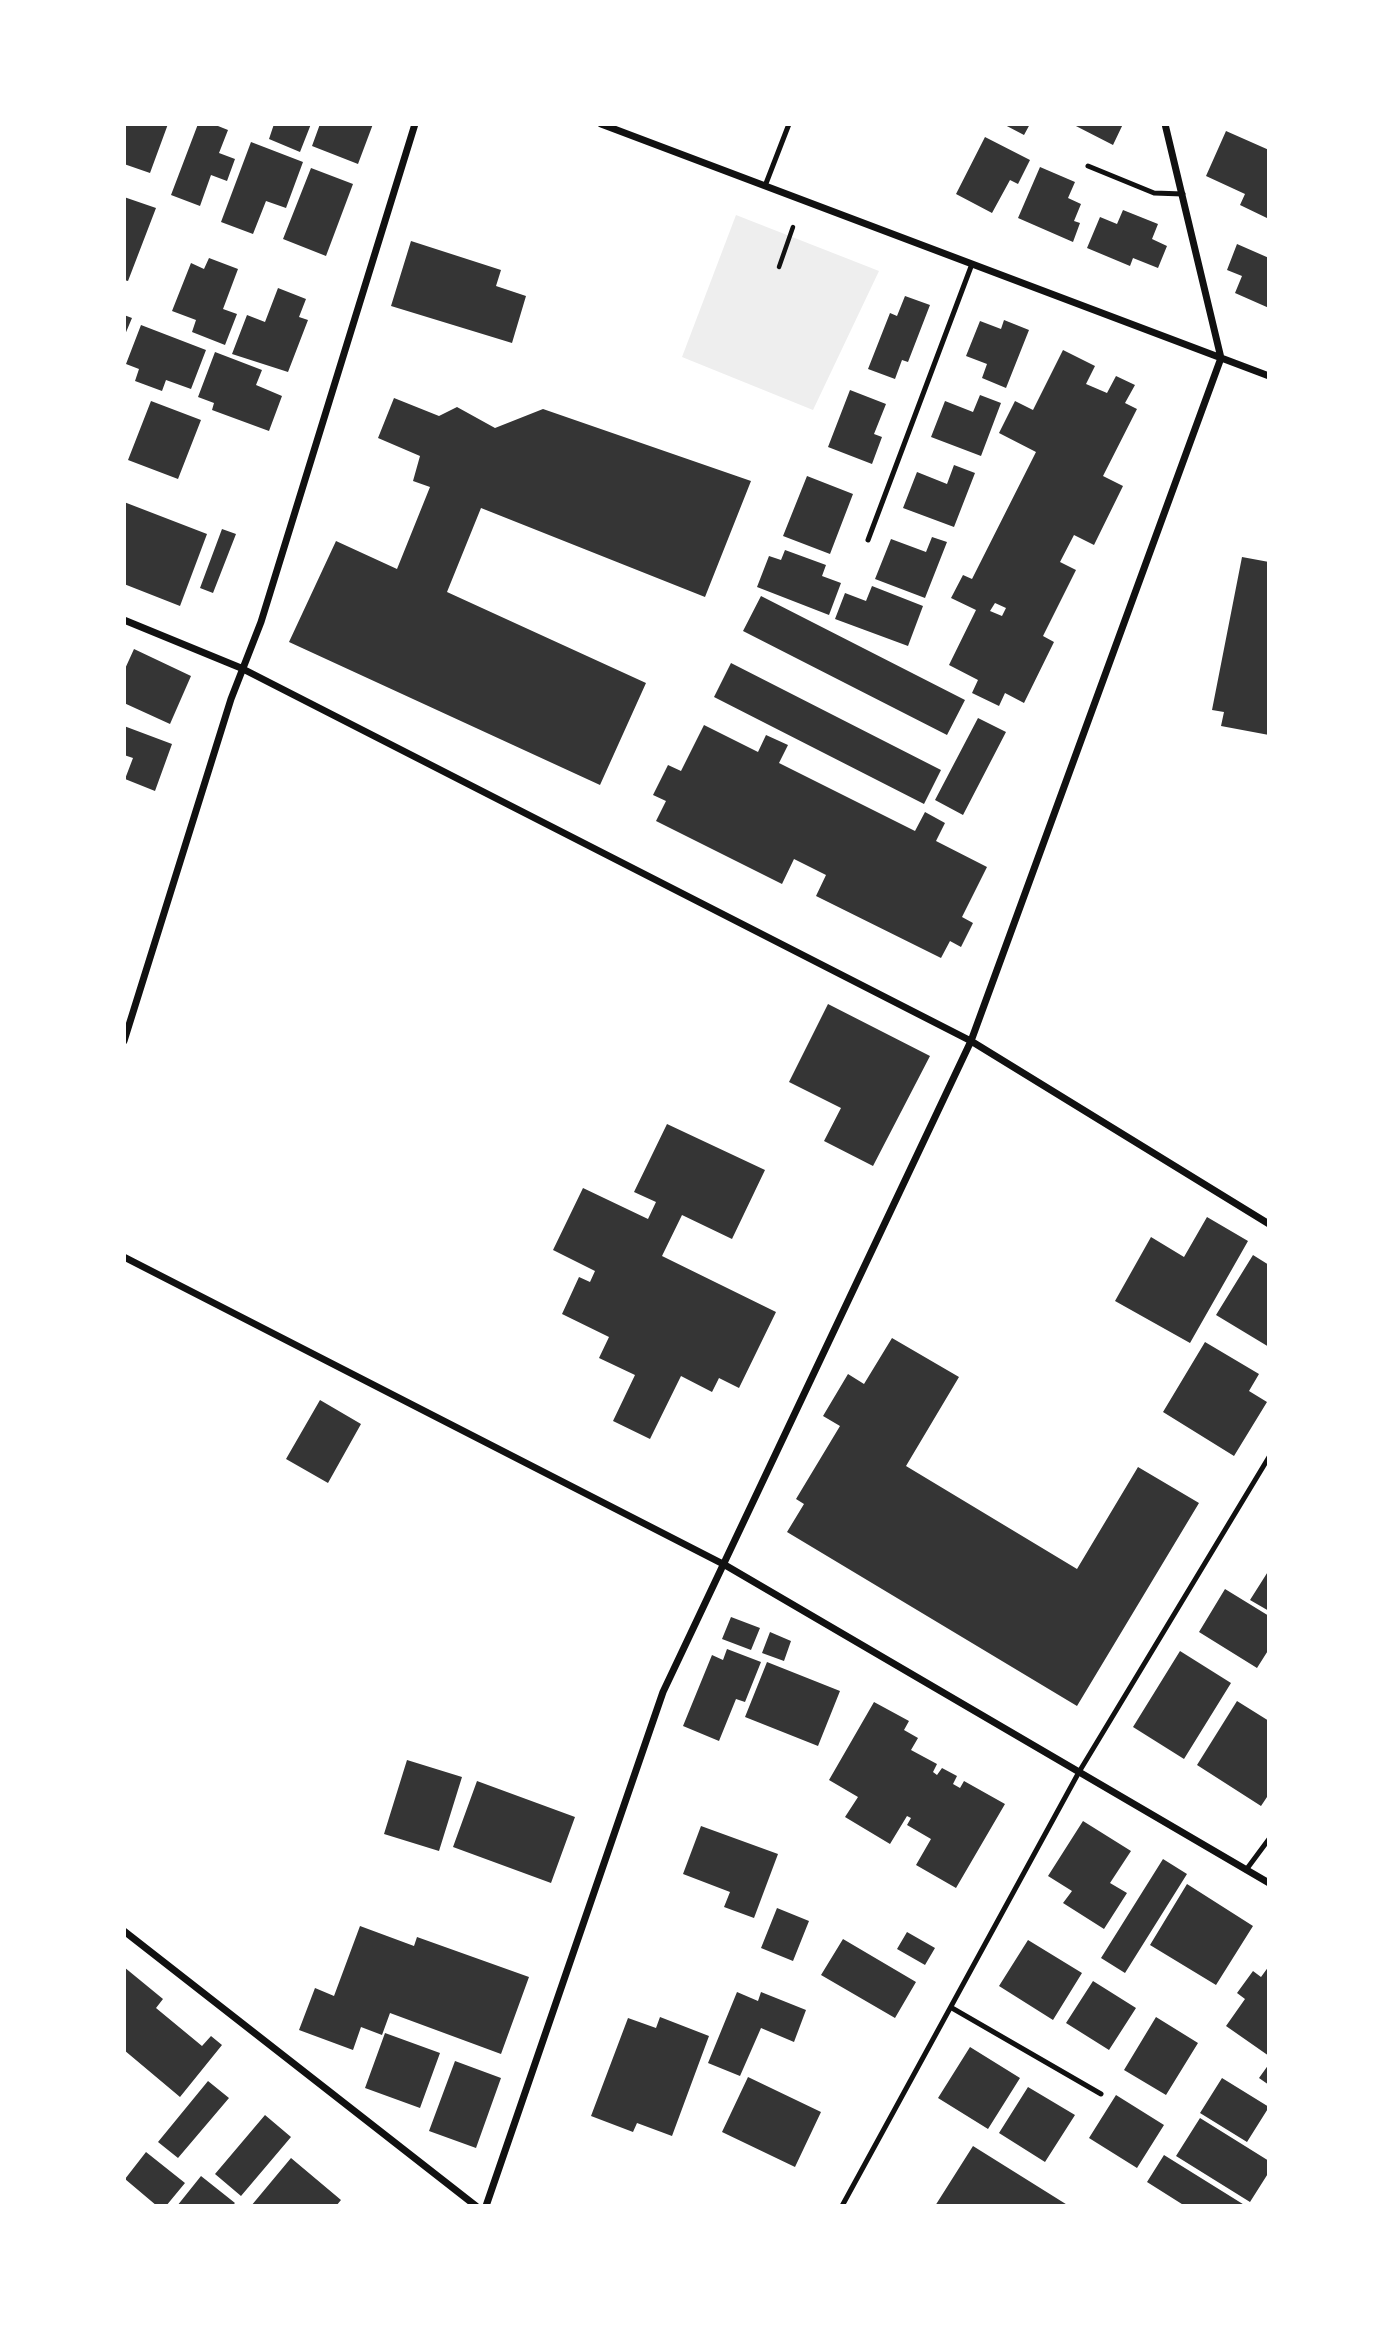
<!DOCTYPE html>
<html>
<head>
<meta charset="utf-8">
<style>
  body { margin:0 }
  #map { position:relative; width:1393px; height:2330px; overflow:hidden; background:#fff; font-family:Mulish,sans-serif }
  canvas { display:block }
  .frame { position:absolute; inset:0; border:126px solid #fff; pointer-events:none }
</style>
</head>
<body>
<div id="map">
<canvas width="1393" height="2330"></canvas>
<div class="frame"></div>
</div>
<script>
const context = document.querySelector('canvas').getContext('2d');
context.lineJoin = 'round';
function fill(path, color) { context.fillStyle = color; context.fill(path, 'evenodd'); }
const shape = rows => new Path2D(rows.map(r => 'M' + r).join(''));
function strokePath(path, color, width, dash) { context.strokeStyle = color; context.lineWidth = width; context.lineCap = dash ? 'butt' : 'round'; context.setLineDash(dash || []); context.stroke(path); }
fill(shape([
  [736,215,879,271,813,410,682,357]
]), '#eee');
fill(shape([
  [124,124,168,124,150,173,124,164],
  [198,124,213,124,228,130,219,153,235,159,227,181,211,175,200,206,171,195],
  [274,124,311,124,300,152,269,139],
  [320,124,373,124,358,164,312,146],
  [1003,124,1030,124,1024,135],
  [1072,124,1123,124,1113,145],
  [1226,131,1269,150,1269,219,1240,205,1245,194,1206,176],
  [985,137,1030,160,1018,184,1010,180,992,213,956,194],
  [251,142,303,162,286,208,266,201,253,234,221,222],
  [1040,167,1075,182,1068,198,1081,204,1074,221,1080,223,1073,242,1018,218],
  [311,168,353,184,326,256,283,239],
  [124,197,156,208,128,281,124,280],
  [1123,210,1158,224,1152,239,1167,246,1158,268,1133,258,1130,266,1087,248,1100,217,1117,224],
  [411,241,501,270,496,286,526,296,512,343,391,306],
  [1237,244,1269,258,1269,308,1235,293,1242,276,1227,270],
  [209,258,238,269,223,309,237,314,225,345,192,332,196,320,172,311,191,263,204,269],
  [278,288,306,299,299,317,308,320,288,372,232,354,247,315,265,322],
  [905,296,930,305,908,362,902,360,895,379,868,369,890,313,897,316],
  [124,315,132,318,124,337],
  [1004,320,1029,330,1006,388,982,378,987,364,966,356,980,321,1001,329],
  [141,325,206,350,191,389,166,380,162,391,135,381,139,369,126,364],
  [1063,350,1095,366,1086,384,1107,393,1116,376,1135,385,1125,403,1137,409,1103,476,1123,486,1094,545,1074,535,1060,562,1076,570,1043,636,1054,642,1024,703,1005,693,999,706,972,693,978,680,949,665,976,610,951,598,963,575,972,579,1036,452,999,433,1015,401,1033,410],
  [995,603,1006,608,1002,616,990,611],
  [215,352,262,370,256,385,282,396,269,431,212,410,214,403,198,397],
  [850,390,886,404,874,434,882,437,872,464,828,447],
  [980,395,1001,403,981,456,931,437,945,401,973,412],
  [394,398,439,416,457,407,495,428,543,409,751,481,705,597,481,508,447,592,646,683,600,785,289,642,336,541,397,569,430,487,413,481,420,456,378,438],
  [151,401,201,420,178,479,128,460],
  [954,465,975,473,954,527,903,508,917,472,947,484],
  [807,476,853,494,830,554,783,536],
  [124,502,207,534,180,606,124,584],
  [222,529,236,534,213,593,200,588],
  [932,537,947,542,925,598,875,579,891,539,926,552],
  [785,550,826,565,822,576,841,583,829,615,757,587,769,556,781,560],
  [1242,557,1269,562,1269,735,1221,726,1224,712,1212,710],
  [872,586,923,606,908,646,835,619,845,593,866,601],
  [761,596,965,700,947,735,743,631],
  [134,649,191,676,170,724,124,703,124,671],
  [731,663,941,770,924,804,714,697],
  [978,718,1006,732,963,815,935,800],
  [704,725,758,752,766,735,788,745,779,763,915,831,925,812,945,823,936,841,987,867,962,917,973,923,961,947,950,941,941,958,816,896,826,875,794,859,782,884,656,821,666,801,653,795,668,765,681,771],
  [124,726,172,744,155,791,125,779,133,758,124,755],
  [828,1004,930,1056,873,1166,824,1141,841,1108,789,1082],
  [667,1124,765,1170,732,1239,682,1215,662,1256,776,1312,739,1388,719,1378,712,1392,681,1376,650,1439,613,1421,635,1375,599,1358,609,1337,562,1314,579,1277,590,1282,595,1271,553,1250,583,1188,648,1219,656,1202,634,1192],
  [1207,1217,1248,1241,1190,1343,1115,1301,1151,1237,1184,1257],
  [1253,1255,1269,1265,1269,1347,1216,1315],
  [892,1338,959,1377,906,1466,1077,1569,1138,1467,1199,1503,1077,1706,787,1532,804,1504,796,1499,840,1426,823,1416,848,1374,864,1384],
  [1205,1342,1259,1374,1249,1391,1267,1402,1234,1456,1163,1412],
  [320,1400,361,1424,328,1483,286,1459],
  [1269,1570,1269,1611,1250,1600],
  [1225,1589,1269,1616,1269,1649,1257,1668,1199,1632],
  [731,1617,760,1628,751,1650,722,1639],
  [770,1632,791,1641,784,1661,762,1653],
  [727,1649,761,1662,745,1702,736,1699,719,1741,683,1726,712,1655,723,1660],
  [1180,1651,1231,1683,1184,1759,1133,1727],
  [767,1662,840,1691,818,1746,745,1717],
  [1237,1701,1269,1721,1269,1794,1261,1806,1197,1765],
  [874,1702,909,1721,904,1730,918,1738,911,1750,937,1764,933,1772,937,1775,942,1768,957,1776,953,1784,960,1788,964,1781,1005,1804,956,1888,916,1865,931,1839,907,1825,911,1818,907,1816,890,1844,845,1817,858,1797,829,1780],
  [407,1760,462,1777,439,1851,384,1834],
  [477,1781,575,1817,551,1883,453,1847],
  [1083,1821,1131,1851,1110,1883,1127,1893,1104,1929,1063,1903,1072,1891,1048,1876],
  [701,1826,778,1854,754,1918,724,1907,730,1892,683,1874],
  [1163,1859,1187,1874,1125,1973,1101,1958],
  [1187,1884,1253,1926,1216,1985,1150,1945],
  [777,1908,809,1921,793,1961,761,1948],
  [360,1926,414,1946,417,1937,529,1977,501,2054,390,2013,382,2035,361,2027,353,2050,299,2030,315,1988,334,1996],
  [907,1932,935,1948,925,1965,897,1949],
  [843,1939,916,1982,895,2018,821,1975],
  [1028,1940,1082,1973,1053,2020,999,1986],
  [1269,1966,1269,2056,1226,2026,1245,1999,1237,1993,1253,1971,1261,1977],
  [124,1967,163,1999,156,2008,202,2046,211,2036,222,2045,180,2097,124,2050],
  [1093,1981,1136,2008,1109,2050,1066,2023],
  [737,1992,758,2001,761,1992,806,2010,794,2042,761,2028,740,2076,708,2063],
  [660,2017,709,2036,672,2136,637,2123,633,2132,591,2116,628,2018,656,2028],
  [1156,2017,1198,2043,1166,2095,1124,2070],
  [385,2033,440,2053,420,2108,365,2088],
  [970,2047,1020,2078,988,2129,938,2098],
  [455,2061,501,2078,476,2148,429,2131],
  [1269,2064,1269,2085,1259,2078],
  [748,2077,821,2112,795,2167,722,2132],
  [1222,2078,1269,2107,1247,2142,1200,2113],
  [208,2081,229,2098,178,2158,158,2142],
  [1028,2087,1075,2115,1045,2162,999,2133],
  [1116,2095,1164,2125,1137,2168,1089,2138],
  [265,2115,291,2137,241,2196,215,2174],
  [1200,2118,1269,2161,1269,2172,1250,2202,1176,2156],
  [973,2146,1069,2206,935,2206],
  [146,2152,185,2183,166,2206,157,2206,125,2179],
  [1164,2155,1246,2206,1185,2206,1147,2182],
  [291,2158,341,2200,336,2206,251,2206],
  [201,2176,235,2203,232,2206,177,2206]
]), '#353535');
strokePath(shape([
  [779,267,793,227]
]), '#111', 4.5);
strokePath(shape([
  [1088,166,1154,193,1183,194],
  [765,186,789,124],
  [868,540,972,264],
  [1246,1870,1269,1839],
  [952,2008,1101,2094],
  [842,2206,1079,1772,1269,1457]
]), '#111', 5);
strokePath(shape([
  [601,124,1269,376],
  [124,620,241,668,971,1041,1269,1224],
  [124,1041,231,699,261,622,415,124],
  [124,1257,725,1565,1269,1883],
  [124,1931,476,2206],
  [486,2206,663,1692,971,1041,1221,358,1165,124]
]), '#111', 7);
</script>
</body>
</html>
